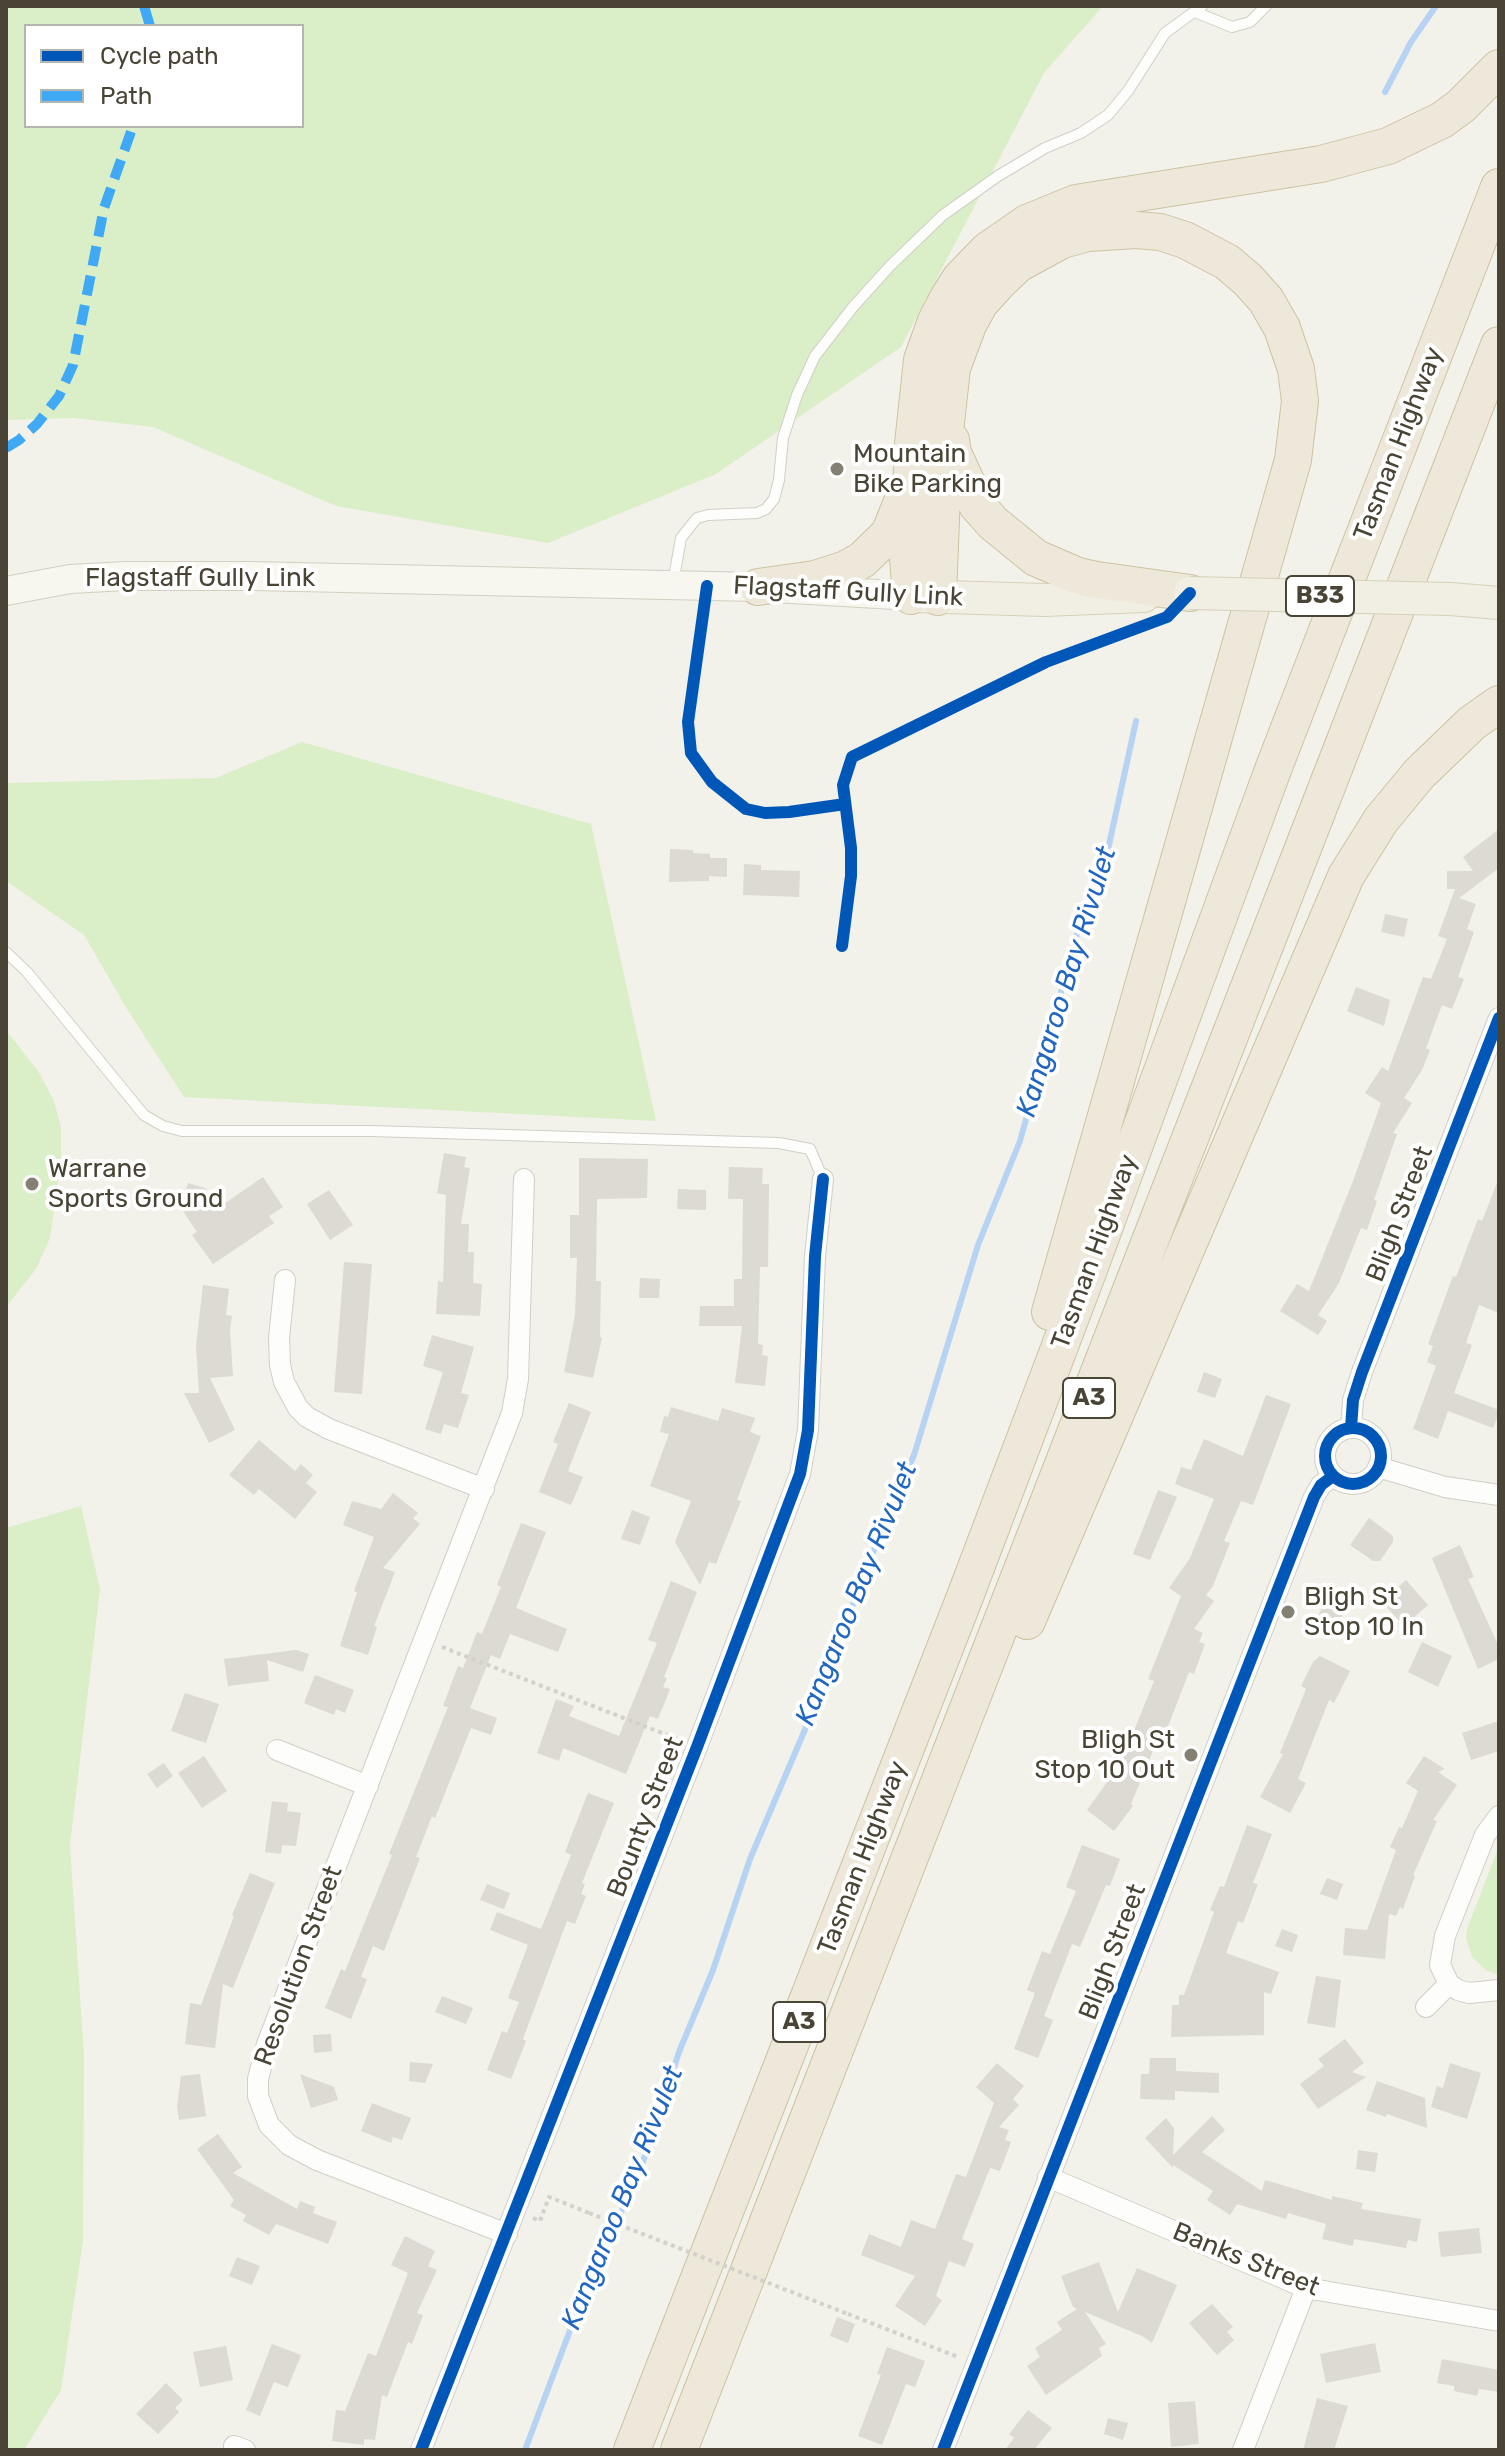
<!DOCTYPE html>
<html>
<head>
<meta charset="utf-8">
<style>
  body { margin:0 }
  #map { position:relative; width:1505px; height:2456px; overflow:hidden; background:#f2f1ea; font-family:Rubik,sans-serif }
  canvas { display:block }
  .frame { position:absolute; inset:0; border:8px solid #494435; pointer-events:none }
  .legend { position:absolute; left:24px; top:24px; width:280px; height:104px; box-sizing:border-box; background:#fff; border:2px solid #b6b4ae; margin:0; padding:10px 14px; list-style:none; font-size:24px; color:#494435 }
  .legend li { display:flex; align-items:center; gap:16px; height:40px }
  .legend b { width:40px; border:2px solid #b6b4ae }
</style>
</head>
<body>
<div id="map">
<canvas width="1505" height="2456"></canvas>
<div class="frame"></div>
<ul class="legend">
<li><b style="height:10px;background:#0057b8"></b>Cycle path</li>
<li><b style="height:10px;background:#3fa9f5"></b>Path</li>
</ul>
</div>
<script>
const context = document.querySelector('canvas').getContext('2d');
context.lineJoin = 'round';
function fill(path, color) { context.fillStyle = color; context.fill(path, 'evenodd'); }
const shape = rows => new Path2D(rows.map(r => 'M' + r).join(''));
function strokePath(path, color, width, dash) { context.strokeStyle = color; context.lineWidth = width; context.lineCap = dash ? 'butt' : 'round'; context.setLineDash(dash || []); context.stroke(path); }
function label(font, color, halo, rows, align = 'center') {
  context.font = font + ' Rubik,sans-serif'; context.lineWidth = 8; context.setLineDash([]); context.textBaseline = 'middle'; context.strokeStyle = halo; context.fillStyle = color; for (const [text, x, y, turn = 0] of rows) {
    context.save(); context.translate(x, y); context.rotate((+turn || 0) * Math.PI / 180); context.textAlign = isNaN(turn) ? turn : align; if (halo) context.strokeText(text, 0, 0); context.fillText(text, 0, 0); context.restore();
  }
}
fill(shape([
  [6,6,1103,6,1044,73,901,347,716,474,548,543,336,506,153,427,73,418,6,420],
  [26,26,302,26,302,126,26,126],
  [302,742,591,824,656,1121,184,1097,127,1009,84,935,6,881,6,783,216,778],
  [6,1030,38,1071,54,1101,61,1127,61,1163,50,1238,36,1269,6,1307],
  [81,1506,100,1589,70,1845,84,2055,83,2241,61,2390,24,2450,6,2450,6,1528],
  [1499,1846,1499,1975,1487,1971,1472,1957,1466,1938,1467,1929]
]), '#daefc7');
strokePath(shape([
  [1385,92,1411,42,1436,6],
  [525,2450,595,2264,637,2180,679,2052,713,1970,750,1859,812,1713,868,1564,914,1455,978,1245,1020,1141,1082,916,1107,854,1136,721]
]), '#b6d3f4', 6);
fill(shape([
  [1499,829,1499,868,1459,898,1476,904,1467,929,1474,932,1458,977,1464,979,1452,1009,1442,1005,1426,1048,1430,1050,1422,1070,1404,1098,1412,1103,1393,1133,1397,1134,1374,1200,1377,1201,1367,1230,1361,1228,1339,1283,1318,1315,1327,1321,1318,1335,1280,1311,1297,1284,1309,1291,1353,1181,1381,1103,1365,1093,1382,1067,1388,1071,1423,977,1431,979,1447,939,1438,936,1455,889,1447,889,1447,871,1473,871,1463,857],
  [670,849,693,850,693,853,710,854,710,858,727,858,727,877,709,876,709,881,669,882],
  [744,864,761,865,761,870,800,871,799,897,743,895],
  [1385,914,1408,919,1404,937,1381,932],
  [1356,987,1390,1000,1384,1026,1347,1011],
  [444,1153,466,1157,464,1167,470,1168,461,1224,469,1224,468,1252,474,1252,473,1283,482,1284,480,1316,436,1314,438,1281,443,1282,446,1195,437,1193],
  [579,1158,648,1159,647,1198,597,1199,596,1281,601,1281,600,1337,602,1338,593,1378,564,1372,575,1315,577,1258,570,1258,570,1215,579,1215],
  [729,1167,763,1168,762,1184,769,1184,768,1267,760,1267,758,1344,763,1345,762,1355,768,1356,765,1386,735,1383,742,1326,699,1326,700,1306,734,1306,734,1279,742,1279,743,1199,728,1199],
  [263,1177,283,1207,269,1216,274,1223,213,1264,192,1235,197,1232,181,1208,188,1183,205,1188,218,1208],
  [1498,1180,1499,1313,1479,1305,1466,1343,1472,1345,1454,1393,1499,1410,1499,1413,1493,1428,1448,1411,1438,1439,1413,1429,1436,1366,1427,1362,1433,1346,1428,1344,1453,1276,1456,1277,1478,1219,1482,1221],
  [678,1189,706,1190,706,1210,677,1209],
  [329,1190,353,1225,330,1240,307,1204],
  [344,1262,372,1264,362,1394,334,1392],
  [640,1278,660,1279,659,1298,639,1298],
  [203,1285,229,1289,226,1315,232,1316,230,1330,233,1376,210,1378,235,1430,209,1443,184,1393,199,1393,196,1346],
  [432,1335,474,1347,461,1393,469,1395,458,1428,444,1424,441,1434,425,1429,443,1372,423,1366],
  [1204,1372,1222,1379,1215,1398,1197,1392],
  [1266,1395,1291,1404,1253,1505,1241,1501,1224,1541,1230,1543,1213,1586,1206,1595,1214,1601,1194,1629,1203,1633,1199,1642,1205,1644,1194,1674,1189,1672,1167,1729,1163,1727,1131,1804,1133,1806,1114,1831,1087,1810,1110,1778,1129,1732,1133,1733,1154,1681,1148,1679,1181,1596,1169,1588,1190,1558,1214,1499,1175,1484,1181,1467,1191,1470,1204,1439,1243,1456],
  [569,1403,591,1412,568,1471,583,1477,571,1505,539,1492,558,1444,553,1442],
  [671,1407,718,1421,722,1408,755,1418,750,1432,761,1436,737,1500,741,1501,716,1564,709,1562,700,1585,675,1542,691,1501,650,1486,669,1434,660,1432,664,1416,668,1417],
  [259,1440,295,1471,301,1464,313,1475,306,1483,317,1492,295,1519,259,1489,254,1495,229,1475],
  [1158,1490,1177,1497,1150,1560,1133,1554],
  [393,1493,418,1513,413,1518,420,1524,383,1568,395,1572,374,1626,377,1627,368,1655,340,1646,357,1592,354,1591,374,1537,343,1525,352,1501,381,1509],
  [632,1510,650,1517,640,1545,621,1539],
  [1369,1518,1393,1536,1393,1542,1380,1561,1373,1561,1350,1545],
  [521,1523,546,1532,516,1608,567,1629,558,1652,510,1634,500,1659,491,1655,470,1708,497,1718,491,1735,471,1728,435,1818,432,1816,416,1857,420,1858,384,1951,373,1946,361,1977,367,1979,351,2019,325,2008,341,1969,345,1971,392,1855,389,1854,448,1707,443,1706,458,1666,463,1668,477,1632,482,1634,501,1587,497,1585],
  [1460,1545,1474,1577,1468,1579,1499,1647,1499,1659,1478,1669,1432,1558],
  [1406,1580,1428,1605,1404,1626,1382,1602],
  [671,1581,697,1592,664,1677,667,1678,663,1687,670,1689,658,1719,650,1716,626,1774,563,1748,559,1761,537,1753,556,1699,574,1706,569,1716,619,1736,657,1643,648,1640],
  [1326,1600,1346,1610,1326,1638,1311,1630],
  [1422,1642,1452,1656,1438,1687,1408,1672],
  [296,1650,309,1654,303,1672,267,1660,269,1681,228,1686,224,1659],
  [1320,1656,1350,1671,1334,1703,1329,1700,1298,1779,1306,1783,1290,1813,1260,1797,1283,1754,1280,1753,1306,1689,1301,1686,1313,1662],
  [315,1675,354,1690,345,1713,336,1709,334,1715,304,1703],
  [185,1693,219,1704,206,1743,171,1731],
  [1499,1721,1499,1751,1471,1760,1462,1733],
  [204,1756,227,1791,202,1808,178,1773],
  [1424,1756,1445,1769,1438,1772,1457,1785,1433,1820,1437,1821,1413,1875,1415,1876,1403,1909,1400,1907,1396,1916,1389,1914,1385,1959,1343,1955,1345,1928,1367,1930,1396,1850,1390,1847,1399,1827,1402,1828,1418,1791,1406,1783],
  [164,1763,173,1776,157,1788,147,1774],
  [588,1793,614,1803,582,1883,585,1884,581,1894,586,1896,575,1924,567,1921,523,2039,526,2041,511,2079,487,2070,502,2031,507,2033,519,2002,508,1998,528,1945,490,1930,497,1912,541,1929,571,1855,565,1852],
  [272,1801,288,1803,287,1811,301,1813,296,1846,282,1845,281,1854,265,1852],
  [1247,1825,1272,1834,1253,1883,1258,1884,1243,1923,1238,1921,1226,1953,1279,1972,1271,1994,1264,1992,1264,2035,1171,2037,1172,2005,1179,2005,1179,1995,1184,1995,1214,1912,1210,1910,1220,1886,1224,1887],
  [1082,1845,1120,1859,1110,1886,1106,1885,1080,1947,1072,1944,1044,2016,1053,2020,1038,2058,1014,2049,1035,1993,1027,1990,1042,1951,1050,1954,1076,1891,1066,1887],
  [250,1873,275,1883,233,1988,223,1984,215,2048,185,2044,190,2003,201,2005,234,1916,232,1915],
  [1327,1878,1343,1884,1337,1900,1320,1894],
  [487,1884,510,1893,504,1909,480,1900],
  [1282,1929,1298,1935,1292,1952,1275,1946],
  [1316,1976,1341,1980,1335,2028,1307,2023],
  [442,1996,473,2008,466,2024,435,2012],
  [331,2034,332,2051,314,2053,313,2035],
  [1345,2039,1364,2063,1352,2072,1366,2077,1318,2109,1300,2084,1324,2066,1318,2059],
  [1150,2058,1176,2058,1176,2071,1219,2073,1219,2093,1175,2091,1175,2100,1140,2099,1141,2074,1149,2074],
  [410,2062,433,2064,425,2083,409,2081],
  [997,2063,1024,2086,1013,2099,1019,2105,999,2127,1009,2130,1005,2140,1011,2142,1000,2171,990,2168,962,2239,974,2244,965,2267,949,2261,936,2296,942,2300,925,2326,895,2306,915,2276,861,2255,869,2234,901,2247,911,2220,935,2229,956,2174,966,2177,994,2103,976,2087],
  [1450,2063,1481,2073,1467,2119,1431,2107,1437,2086,1443,2088],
  [200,2074,206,2116,179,2120,177,2106,181,2076],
  [300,2074,334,2087,338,2100,311,2108],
  [1377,2081,1425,2098,1427,2128,1387,2114,1386,2117,1366,2110],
  [372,2103,411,2118,402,2140,393,2137,391,2143,361,2131],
  [1212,2116,1225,2130,1202,2152,1262,2191,1265,2180,1332,2200,1332,2196,1363,2203,1361,2209,1421,2219,1417,2242,1408,2240,1406,2248,1354,2239,1353,2246,1322,2239,1326,2224,1288,2213,1286,2219,1237,2204,1230,2215,1207,2200,1213,2191,1173,2165,1173,2168,1145,2138,1166,2118,1174,2128,1173,2155],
  [218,2134,242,2167,233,2173,297,2209,300,2201,315,2207,313,2213,337,2222,328,2244,276,2224,269,2235,243,2221,246,2215,230,2206,234,2200,197,2149],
  [1358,2150,1378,2153,1375,2172,1356,2169],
  [1479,2228,1482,2253,1441,2257,1438,2232],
  [405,2236,435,2251,428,2266,437,2270,417,2313,423,2315,412,2344,408,2342,387,2397,382,2395,375,2440,364,2439,364,2445,332,2441,336,2410,345,2411,368,2353,376,2356,408,2273,391,2265],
  [237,2257,260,2266,252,2285,229,2276],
  [1099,2262,1118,2312,1137,2268,1177,2285,1152,2343,1142,2336,1085,2312,1106,2344,1099,2348,1102,2356,1046,2395,1027,2366,1040,2357,1035,2348,1062,2330,1057,2322,1077,2309,1073,2307,1061,2276],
  [1212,2304,1233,2327,1227,2332,1234,2340,1217,2355,1189,2323],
  [837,2317,855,2324,848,2343,830,2336],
  [1375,2343,1381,2372,1326,2383,1320,2354],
  [272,2344,301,2355,288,2387,274,2382,260,2416,246,2410],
  [226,2346,233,2380,200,2387,193,2352],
  [887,2347,925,2361,915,2387,906,2384,882,2445,858,2436,881,2375,877,2374],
  [1442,2359,1499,2370,1499,2392,1479,2389,1477,2396,1454,2391,1454,2386,1437,2383],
  [166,2383,183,2400,175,2408,179,2412,158,2434,136,2414],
  [1317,2398,1348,2406,1334,2450,1303,2450],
  [1195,2401,1199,2444,1171,2447,1168,2403],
  [1028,2410,1052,2428,1034,2450,1005,2450,1014,2438,1009,2434],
  [1108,2418,1128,2423,1123,2440,1104,2434]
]), '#dcdad2');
const lane = shape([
  [1195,12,1232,27,1250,22,1266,6],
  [673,583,681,538,697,518,708,515,757,513,766,509,774,499,779,480,783,438,797,395,815,356,853,307,890,266,943,215,998,176,1045,148,1081,133,1108,115,1128,91,1165,33,1202,6],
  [6,952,27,972,144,1115,163,1126,182,1131,371,1131,779,1143,810,1149,823,1179]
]);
const street = shape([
  [285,1280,279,1338,280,1365,284,1382,298,1408,307,1417,329,1429,484,1489],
  [1351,1428,1353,1400,1362,1372,1499,1018],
  '1325 1456a28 28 0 1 1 56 0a28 28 0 1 1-56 0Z',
  [1378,1467,1445,1487,1499,1495],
  [277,1750,368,1786],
  [1499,1816,1485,1835,1445,1936,1440,1965,1449,1984,1458,1990,1469,1993,1499,1990],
  [1426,2007,1449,1984],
  [1048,2177,1306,2288,1499,2321],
  [507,2234,317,2160,289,2145,269,2125,258,2096,258,2079,267,2044,512,1413,518,1379,524,1179],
  [234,2446,245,2450],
  [421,2450,697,1747,800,1474,808,1430,815,1256,823,1179],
  [943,2450,1314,1497,1321,1485,1333,1476],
  [1243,2450,1306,2288]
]);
const secondary = shape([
  [6,591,70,579,126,576,251,576,758,587,911,596]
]);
const primary = shape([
  [914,596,1044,600,1144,596],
  [1450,599,1499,603]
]);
const highway = shape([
  [951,440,953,453,977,505,993,523,1036,558,1078,576,1097,580,1190,593],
  [758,587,815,579,846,569,862,560,889,534,904,497],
  [911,596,908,559,913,444,922,360,936,321,948,298,960,279,988,250,1027,223,1076,203,1321,164,1388,146,1442,120,1461,106,1499,68],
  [938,597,944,441,952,368,968,325,980,303,999,282,1018,264,1062,240,1088,233,1136,230,1160,232,1185,240,1227,262,1248,280,1266,300,1282,328,1296,369,1300,401,1293,460,1050,1312],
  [1027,1621,1346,876,1381,820,1419,774,1472,723,1499,704],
  [632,2450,966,1594,1088,1272,1274,767,1499,187],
  [679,2450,1499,345]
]);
strokePath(lane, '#d0cfc7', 12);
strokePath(street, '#d0cfc7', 22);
strokePath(secondary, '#d2d0c0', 30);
strokePath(primary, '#d6d1b5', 34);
strokePath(highway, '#cdc3a2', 38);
strokePath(shape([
  [442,1647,680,1740],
  [533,2218,540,2221,549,2197,589,2213],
  [848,2314,958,2357]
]), '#d2d1ca', 4, [4, 4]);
strokePath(lane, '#fdfdfc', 10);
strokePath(street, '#fdfdfc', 20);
strokePath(secondary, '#f7f6ef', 28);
strokePath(primary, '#f1efe4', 32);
strokePath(highway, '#ede8d9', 36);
const primaryBridge = shape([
  [1190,593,1450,599]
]);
strokePath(primaryBridge, '#d6d1b5', 34, []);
strokePath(shape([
  [589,2213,848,2314]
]), '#d2d1ca', 4, [4, 4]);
strokePath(primaryBridge, '#f1efe4', 32);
strokePath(shape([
  [144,6,150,26],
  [6,448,19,440,37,424,59,396,73,365,104,208,133,126]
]), '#3fa9f5', 10, [20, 10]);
strokePath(shape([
  [707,586,688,722,691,753,712,782,746,809,765,813,789,812,845,804],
  [842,946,851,876,851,848,843,785,852,757,1046,662,1167,617,1190,593],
  [1351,1428,1353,1400,1362,1372,1499,1018],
  '1325 1456a28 28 0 1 1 56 0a28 28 0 1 1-56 0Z',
  [421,2450,697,1747,800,1474,808,1430,815,1256,823,1179],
  [943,2450,1314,1497,1321,1485,1333,1476]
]), '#0057b8', 12);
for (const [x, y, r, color] of [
  [837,469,8,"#848174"],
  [32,1184,8,"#848174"],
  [1288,1612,8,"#848174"],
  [1191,1755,8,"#848174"]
]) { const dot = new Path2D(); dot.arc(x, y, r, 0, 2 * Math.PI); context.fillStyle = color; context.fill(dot); strokePath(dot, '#fff', 3); }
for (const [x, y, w] of [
  [1320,596,68],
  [1089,1398,52],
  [799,2022,52]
]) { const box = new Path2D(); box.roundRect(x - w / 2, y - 20, w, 40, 6); context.fillStyle = '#fff'; context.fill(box); strokePath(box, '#494435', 2); }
label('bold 24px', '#494435', null, [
  ["B33",1320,596],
  ["A3",1089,1398],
  ["A3",799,2022]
]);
label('26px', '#494435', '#fff', [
  ["Tasman Highway",1399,444,-69],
  ["Flagstaff Gully Link",200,578],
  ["Flagstaff Gully Link",848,592,3],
  ["Bligh Street",1400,1214,-69],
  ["Tasman Highway",1095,1252,-70],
  ["Bounty Street",646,1817,-69],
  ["Tasman Highway",863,1858,-69],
  ["Bligh Street",1113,1952,-69],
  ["Resolution Street",299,1966,-70],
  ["Banks Street",1246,2260,22]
]);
label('26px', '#494435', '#fff', [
  ["Mountain",853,454],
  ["Bike Parking",853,484],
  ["Warrane",48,1169],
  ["Sports Ground",48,1199],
  ["Bligh St",1304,1597],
  ["Stop 10 In",1304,1627],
  ["Bligh St",1175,1740,"right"],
  ["Stop 10 Out",1175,1770,"right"]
], 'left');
label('italic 28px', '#2167c2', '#fff', [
  ["Kangaroo Bay Rivulet",1067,982,-73],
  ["Kangaroo Bay Rivulet",857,1594,-68],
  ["Kangaroo Bay Rivulet",623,2198,-68]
]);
</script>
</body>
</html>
